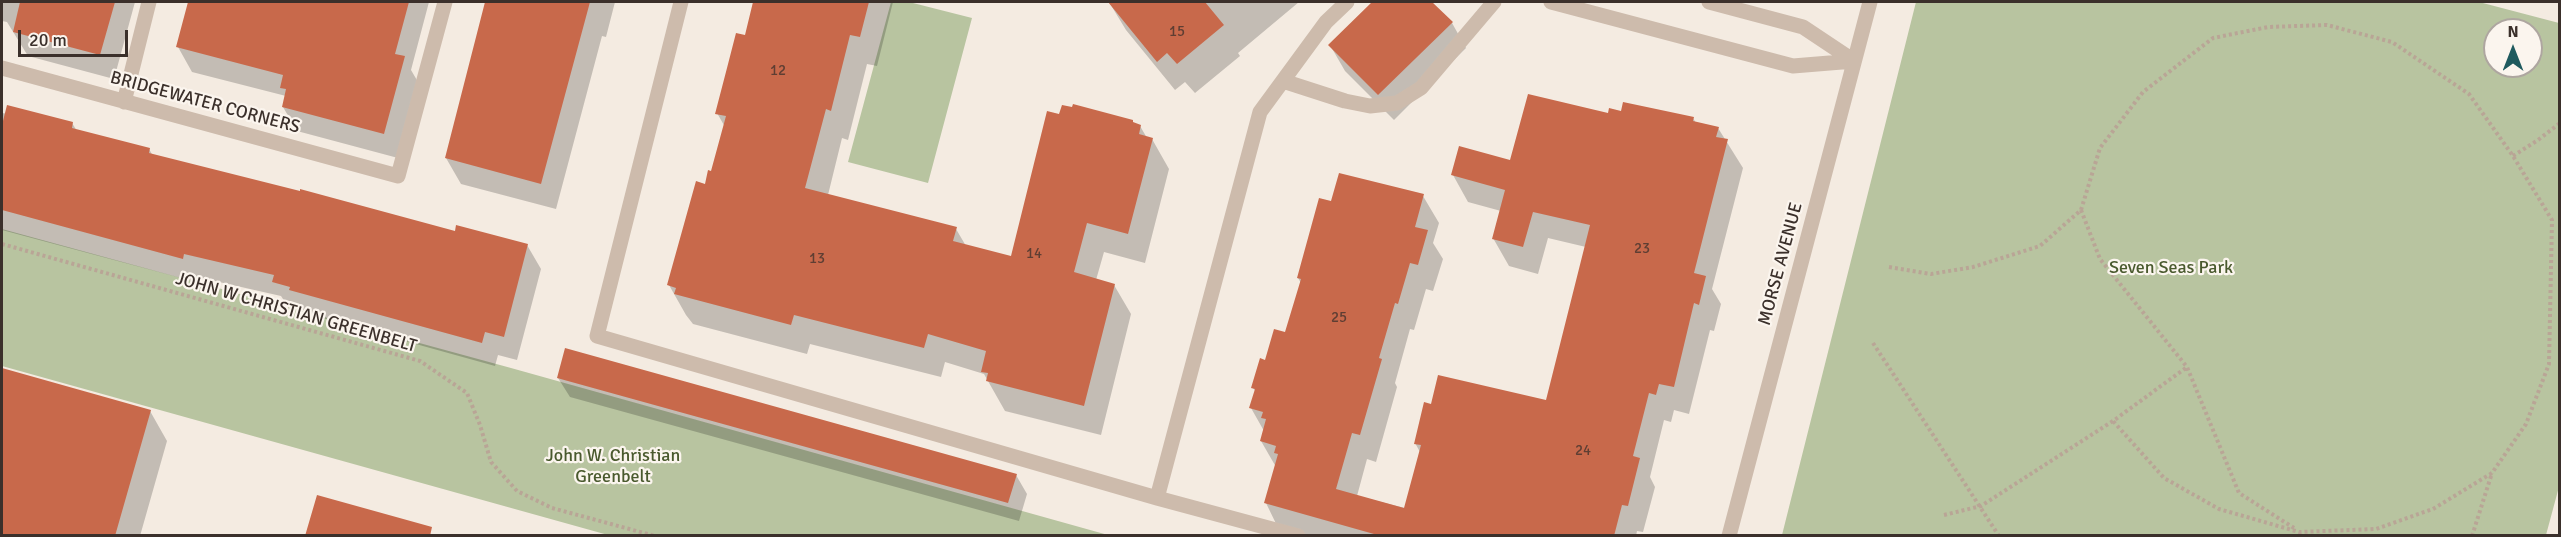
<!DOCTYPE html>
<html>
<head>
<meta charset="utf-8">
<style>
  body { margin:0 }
  #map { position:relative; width:2561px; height:537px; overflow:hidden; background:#f4ebe1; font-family:Signika,sans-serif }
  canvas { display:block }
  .frame { position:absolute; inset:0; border:3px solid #3b302b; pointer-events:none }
  .north { position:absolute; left:2483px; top:18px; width:60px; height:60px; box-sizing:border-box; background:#fbf5ee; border:2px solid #aea6a0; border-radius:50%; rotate:0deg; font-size:16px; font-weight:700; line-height:24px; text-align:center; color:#3b302b }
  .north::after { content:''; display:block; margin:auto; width:21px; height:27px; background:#1f5a5e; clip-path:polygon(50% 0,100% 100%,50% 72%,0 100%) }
  .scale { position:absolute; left:18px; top:30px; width:110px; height:27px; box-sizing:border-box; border:3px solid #3b302b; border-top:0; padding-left:8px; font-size:18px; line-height:21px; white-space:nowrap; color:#3b302b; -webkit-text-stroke:4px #fbf5ee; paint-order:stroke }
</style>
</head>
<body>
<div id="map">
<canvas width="2561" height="537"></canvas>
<div class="frame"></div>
<div class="north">N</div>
<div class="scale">20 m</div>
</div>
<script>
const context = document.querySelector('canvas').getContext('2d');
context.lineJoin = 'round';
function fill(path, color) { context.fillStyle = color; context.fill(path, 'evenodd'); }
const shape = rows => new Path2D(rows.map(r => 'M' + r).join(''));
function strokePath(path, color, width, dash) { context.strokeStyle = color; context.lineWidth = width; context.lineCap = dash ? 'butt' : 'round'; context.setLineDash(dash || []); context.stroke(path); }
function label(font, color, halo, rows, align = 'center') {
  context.font = font + ' Signika,sans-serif'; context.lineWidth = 4.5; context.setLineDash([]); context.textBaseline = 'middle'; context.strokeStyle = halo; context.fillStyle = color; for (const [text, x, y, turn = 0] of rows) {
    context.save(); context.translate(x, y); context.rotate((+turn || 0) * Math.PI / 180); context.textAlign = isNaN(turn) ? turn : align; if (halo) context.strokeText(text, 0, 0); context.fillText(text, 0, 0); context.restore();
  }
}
fill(shape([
  [891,2,909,2,972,18,928,183,848,162],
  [1916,2,2479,2,2559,23,2560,483,2546,535,1782,535],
  [2495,30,2531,30,2531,66,2495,66],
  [2,229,511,368,1108,535,608,535,2,366]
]), '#b8c4a0');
fill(shape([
  [2,2,135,2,114,79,28,56,7,22,2,21],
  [189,2,429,2,411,70,418,82,398,158,297,131,283,107,286,96,192,72,178,47],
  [486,2,615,2,606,37,602,36,556,209,461,184,446,158],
  [755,2,893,2,877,66,867,64,848,140,842,138,828,195,956,229,966,246,1012,258,1134,124,1140,126,1147,138,1152,139,1169,169,1145,263,1104,252,1096,280,1114,285,1131,314,1101,435,1005,411,984,374,945,362,941,377,810,344,807,354,693,324,686,315,669,285,712,173,725,127,717,113,746,37],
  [1109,2,1299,2,1238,53,1240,56,1195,93,1185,82,1175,90,1126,30],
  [1374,2,1430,2,1452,23,1466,48,1394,120,1345,71,1330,45],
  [2,113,72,123,77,131,149,149,153,156,456,233,527,245,541,269,517,360,498,355,495,366,304,313,302,309,287,305,281,296,197,277,196,282,2,230],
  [1609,115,1693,118,1696,123,1718,128,1743,168,1712,289,1721,304,1714,331,1710,330,1689,414,1674,410,1671,422,1664,420,1650,477,1655,487,1643,532,1637,531,1636,536,1282,536,1266,503,1276,467,1261,441,1264,431,1251,408,1256,392,1253,388,1266,361,1286,334,1301,283,1298,278,1332,203,1423,196,1439,223,1433,243,1443,259,1433,291,1426,289,1414,330,1410,329,1395,383,1397,387,1376,462,1367,459,1357,496,1405,508,1420,452,1415,443,1548,402,1586,247,1548,238,1538,274,1509,266,1493,238,1501,211,1468,202,1453,175,1511,162],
  [2,370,150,411,167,441,140,536,2,536],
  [558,378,1016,475,1027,494,1019,521,570,397]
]), '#0003');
fill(shape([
  [20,2,115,2,100,55,13,32],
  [188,2,409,2,395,54,405,56,384,134,282,107,286,89,280,88,283,75,176,47],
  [485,2,590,2,541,184,445,158],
  [753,2,869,2,860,37,850,35,831,111,826,109,805,188,957,227,953,241,1011,256,1047,111,1059,114,1062,105,1072,107,1073,104,1133,120,1133,122,1141,125,1139,134,1153,138,1128,234,1087,223,1074,272,1115,284,1084,406,986,381,988,373,981,372,986,351,928,334,924,348,794,315,791,325,674,294,676,288,667,285,696,181,705,184,708,170,711,171,726,116,715,114,727,68,736,33,745,35],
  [1108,2,1205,2,1224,25,1177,64,1167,53,1157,62],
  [1372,2,1432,2,1453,22,1378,95,1328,45],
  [1528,94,1608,113,1609,108,1621,111,1623,102,1694,117,1693,121,1719,127,1716,137,1728,139,1694,273,1706,276,1699,305,1694,303,1674,387,1659,384,1656,395,1649,393,1633,456,1640,458,1628,506,1622,505,1614,536,1381,536,1264,503,1278,454,1274,453,1276,446,1260,441,1266,419,1261,418,1263,412,1249,408,1255,389,1251,388,1260,358,1265,360,1274,329,1285,332,1301,279,1297,278,1319,198,1331,201,1339,173,1424,194,1415,227,1428,230,1418,265,1410,263,1398,304,1395,303,1379,358,1382,359,1360,435,1352,433,1336,489,1404,508,1421,445,1414,444,1424,402,1431,404,1438,375,1546,400,1590,225,1533,212,1523,247,1492,239,1505,190,1451,175,1459,146,1510,160],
  [7,105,73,122,72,128,150,148,149,153,300,191,300,189,455,231,456,225,528,244,504,337,485,332,482,343,289,290,290,287,272,282,274,275,184,254,183,259,2,210,2,125],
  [565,348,1017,474,1008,503,557,378],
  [2,368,151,410,115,536,2,536],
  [317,495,432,527,430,536,305,536]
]), '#c8694b');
strokePath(shape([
  [2513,156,2538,140,2560,123],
  [2081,210,2100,259,2187,367,2239,493,2294,528],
  [2,244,420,361,467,393,480,425,491,462,517,491,552,508,655,536],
  [1889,267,1931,274,1973,267,2040,246,2081,210,2100,148,2143,92,2213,38,2268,27,2327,25,2392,42,2469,94,2513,156,2552,220,2549,364,2526,424,2492,473,2433,509,2376,529,2299,532,2219,509,2164,478,2113,421],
  [1873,343,1999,536],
  [1944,515,1981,506,2113,421,2187,367],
  [2472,536,2492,473]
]), '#b9a596', 4, [3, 3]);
strokePath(shape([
  [681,2,597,336,1157,498,1298,536],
  [1551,2,1793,66,1854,61],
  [1709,2,1803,27,1854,61],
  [2,68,398,176,445,2],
  [1283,81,1345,101,1370,106,1397,103,1421,88,1494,2],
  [124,102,149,2],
  [1157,498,1260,112,1326,22,1347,2],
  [1729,536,1870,2]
]), '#cdbbac', 15);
label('15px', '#5e3e33', null, [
  ["15",1177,32],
  ["12",778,71],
  ["23",1642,249],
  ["14",1034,254],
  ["13",817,259],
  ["25",1339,318],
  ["24",1583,451]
]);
label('18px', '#3b302b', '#fbf5ee', [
  ["BRIDGEWATER CORNERS",205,103,15],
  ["MORSE AVENUE",1781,264,-75],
  ["JOHN W CHRISTIAN GREENBELT",296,313,16]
]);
label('18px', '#4a5a2e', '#fbf5ee', [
  ["Seven Seas Park",2171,268],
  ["John W. Christian",613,456],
  ["Greenbelt",613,477]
]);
</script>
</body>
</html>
